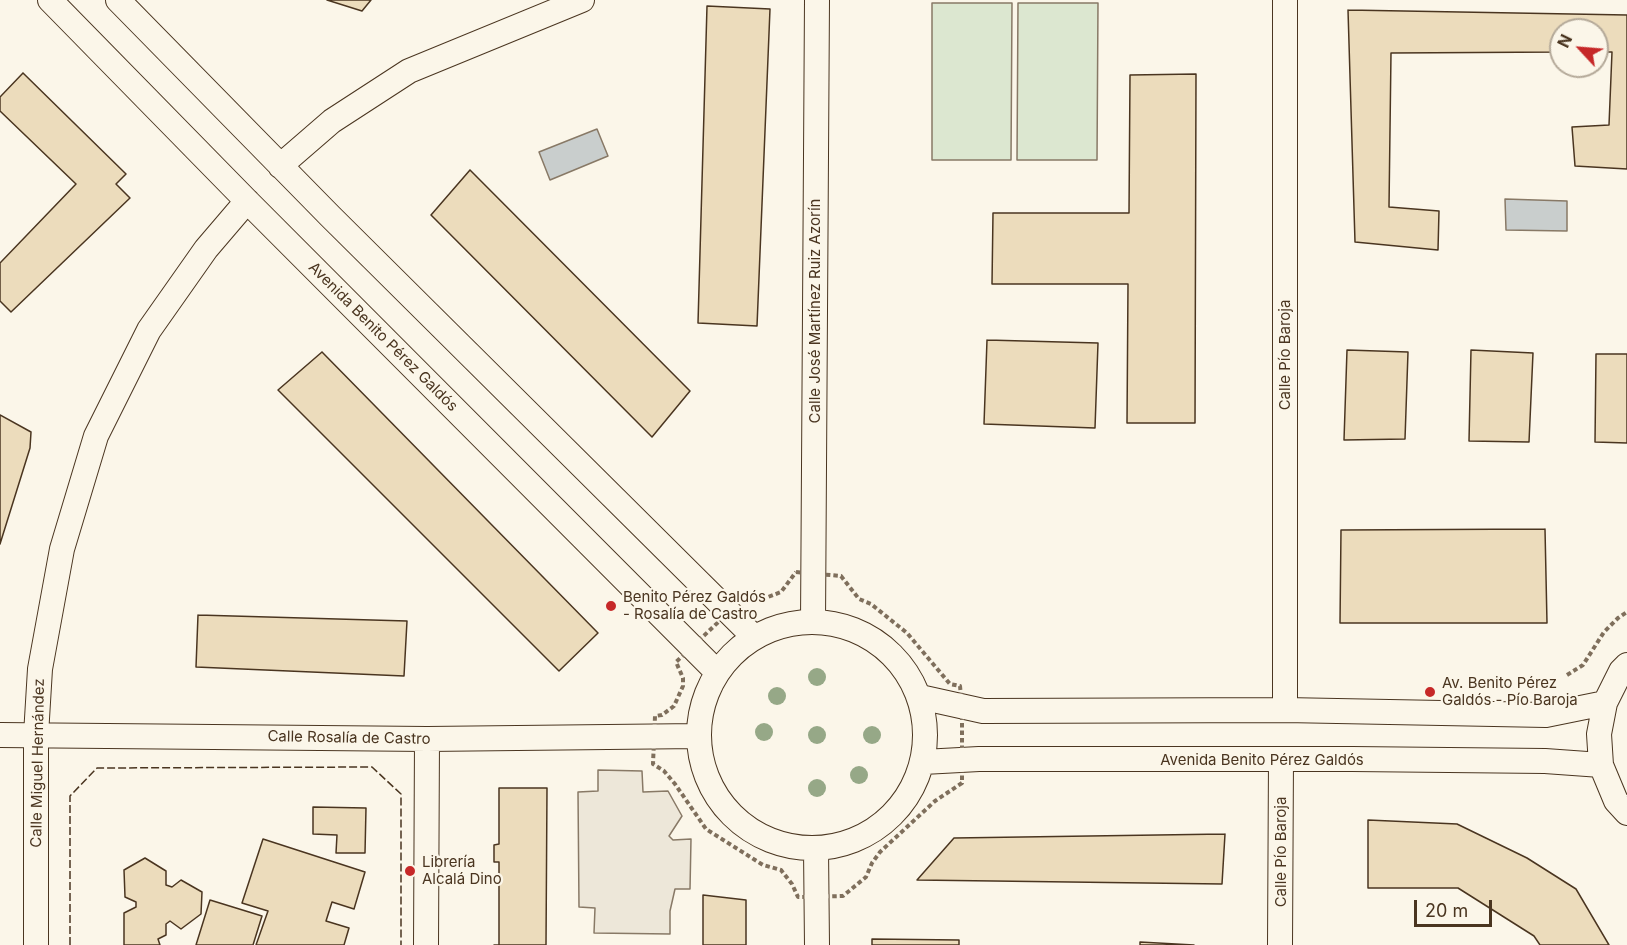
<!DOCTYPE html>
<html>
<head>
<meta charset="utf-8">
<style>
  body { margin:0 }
  #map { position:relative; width:1627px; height:945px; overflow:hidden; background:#fbf6e9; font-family:Inter,sans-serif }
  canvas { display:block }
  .north { position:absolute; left:1549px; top:18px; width:60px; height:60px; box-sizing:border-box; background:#fbf6e9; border:2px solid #b4a999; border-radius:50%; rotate:296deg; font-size:16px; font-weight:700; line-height:24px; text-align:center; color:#4a3520 }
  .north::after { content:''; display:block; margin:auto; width:21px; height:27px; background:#c62828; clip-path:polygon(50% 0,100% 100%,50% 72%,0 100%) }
  .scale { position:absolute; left:1414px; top:900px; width:78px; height:27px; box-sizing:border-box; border:3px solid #4a3520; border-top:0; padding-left:8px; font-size:18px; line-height:21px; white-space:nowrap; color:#4a3520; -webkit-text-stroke:4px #fbf6e9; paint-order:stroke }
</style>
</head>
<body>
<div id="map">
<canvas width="1627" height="945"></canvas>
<div class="north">N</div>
<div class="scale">20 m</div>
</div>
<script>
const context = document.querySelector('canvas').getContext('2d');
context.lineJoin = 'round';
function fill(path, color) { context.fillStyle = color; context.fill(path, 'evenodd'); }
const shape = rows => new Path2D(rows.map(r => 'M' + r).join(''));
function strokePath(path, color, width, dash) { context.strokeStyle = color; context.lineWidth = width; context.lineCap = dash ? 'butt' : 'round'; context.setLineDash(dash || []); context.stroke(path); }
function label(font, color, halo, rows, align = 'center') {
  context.font = font + ' Inter,sans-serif'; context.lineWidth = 4.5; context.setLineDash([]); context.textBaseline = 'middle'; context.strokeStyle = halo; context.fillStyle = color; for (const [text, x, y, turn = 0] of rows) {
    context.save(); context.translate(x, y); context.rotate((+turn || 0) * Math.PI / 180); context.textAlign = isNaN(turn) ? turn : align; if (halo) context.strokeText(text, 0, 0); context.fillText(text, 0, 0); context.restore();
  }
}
const green = shape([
  [932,3,1012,3,1011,160,932,160,932,3],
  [1018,3,1098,3,1097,160,1017,160,1018,3]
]);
fill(green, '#dce7d0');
strokePath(green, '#887966', 1.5);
const parking = shape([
  [598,770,642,771,643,792,668,791,682,816,669,836,673,840,691,839,690,889,675,889,670,911,670,934,594,933,595,908,579,907,578,792,598,791,598,770]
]);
fill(parking, '#ede7d9');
strokePath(parking, '#887966', 1.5);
const water = shape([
  [597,129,608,156,550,180,539,152,597,129],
  [1505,199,1567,201,1567,231,1506,230,1505,199]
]);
fill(water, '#c9cecd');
strokePath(water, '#887966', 1.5);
const building = shape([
  [327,0,371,0,362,11,327,0],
  [707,6,770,9,757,326,698,323,707,6],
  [1348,10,1627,15,1627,169,1575,166,1572,127,1609,125,1612,52,1597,52,1597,30,1561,30,1561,52,1391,53,1389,207,1439,211,1438,250,1355,242,1348,10],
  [23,73,126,174,116,184,130,198,11,312,0,301,0,263,76,184,0,111,0,97,23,73],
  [1196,74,1195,423,1127,423,1128,284,992,284,993,213,1129,213,1130,75,1196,74],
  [470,170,690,391,652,437,431,215,470,170],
  [987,340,1098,343,1095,428,984,424,987,340],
  [1347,350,1408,352,1405,439,1344,440,1347,350],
  [1471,350,1533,353,1529,442,1469,441,1471,350],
  [322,352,598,633,559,671,278,390,322,352],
  [1596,354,1627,354,1627,443,1595,442,1596,354],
  [0,415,31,432,30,448,0,544,0,415],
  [1545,529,1547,623,1340,623,1341,530,1545,529],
  [198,615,407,621,404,676,196,667,198,615],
  [499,788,547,788,546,945,494,945,499,945,499,862,494,862,494,845,499,844,499,788],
  [313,807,366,808,365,853,336,853,337,835,313,834,313,807],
  [1368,820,1457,824,1527,858,1576,889,1609,945,1540,945,1534,936,1458,888,1368,888,1368,820],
  [1225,834,1222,884,917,880,954,838,1225,834],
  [263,839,365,872,354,909,332,902,326,921,349,928,344,945,256,945,268,911,242,903,263,839],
  [145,858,166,871,166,885,172,887,181,880,202,892,201,914,181,929,170,921,166,924,166,935,158,939,160,945,124,945,124,913,136,907,136,902,125,897,124,870,145,858],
  [703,895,746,900,746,945,703,945,703,895],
  [210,900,262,916,253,945,196,945,210,900],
  [872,939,959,940,959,945,872,945,872,939],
  [1140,942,1194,945,1140,945,1140,942]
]);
fill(building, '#ecdcbc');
strokePath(building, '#4a3520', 1.5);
const minor = shape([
  [50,0,247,201,717,672],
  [118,0,330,216,754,637],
  [280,166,332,121,409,71,582,0],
  '699 735a113 113 0 1 1 226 0a113 113 0 1 1-226 0Z',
  [813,622,817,0],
  [1627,665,1621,671,1605,703,1599,734,1601,765,1616,801,1627,813],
  [920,697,983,711,1285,710,1546,715,1605,703],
  [1285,710,1285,0],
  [0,735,427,739,698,736],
  [923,762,979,759,1352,759,1545,761,1601,765],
  [816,849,817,945],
  [36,945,36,735,40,669,62,549,96,436,149,330,206,249,247,201],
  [426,945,427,739],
  [1280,945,1281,759]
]);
strokePath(minor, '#4a3520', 26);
strokePath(shape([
  [796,572,841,576,859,599,871,604,907,633,950,684,960,686,962,706,962,783,935,801,880,852,872,863,866,877,843,896,798,897,792,884,781,870,763,865,706,829,675,784,664,771,653,764,655,716,662,715,674,706,683,686,683,678,676,662,729,612,744,595,752,598,768,597,781,592,796,572],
  [1567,675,1583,665,1604,632,1618,618,1627,612]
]), '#7f6f5c', 4, [4.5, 3]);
strokePath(minor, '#fbf6e9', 24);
strokePath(shape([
  [70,945,70,796,97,768,372,767,401,794,401,945]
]), '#4a3520', 1.5, [8, 3]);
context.fillStyle = '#96a887';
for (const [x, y] of [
  [817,677],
  [777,696],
  [764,732],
  [817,735],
  [872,735],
  [859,775],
  [817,788]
]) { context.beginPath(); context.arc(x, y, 9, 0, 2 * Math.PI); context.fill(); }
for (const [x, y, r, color] of [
  [611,606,6,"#c62828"],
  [1430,692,6,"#c62828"],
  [410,871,6,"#c62828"]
]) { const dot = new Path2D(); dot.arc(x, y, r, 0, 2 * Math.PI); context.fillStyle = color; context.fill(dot); strokePath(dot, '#fbf6e9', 2); }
label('15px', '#4a3520', '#fbf6e9', [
  ["Calle José Martínez Ruiz Azorín",815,311,-90],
  ["Avenida Benito Pérez Galdós",383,337,45],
  ["Calle Pío Baroja",1285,355,-90],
  ["Calle Rosalía de Castro",349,738,1],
  ["Avenida Benito Pérez Galdós",1262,760],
  ["Calle Miguel Hernández",38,763,-89],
  ["Calle Pío Baroja",1281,852,-90]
]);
label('15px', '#4a3520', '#fbf6e9', [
  ["Benito Pérez Galdós",623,597],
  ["- Rosalía de Castro",623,614],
  ["Av. Benito Pérez",1442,683],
  ["Galdós - Pío Baroja",1442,700],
  ["Librería",422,862],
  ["Alcalá Dino",422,879]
], 'left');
</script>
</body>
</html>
